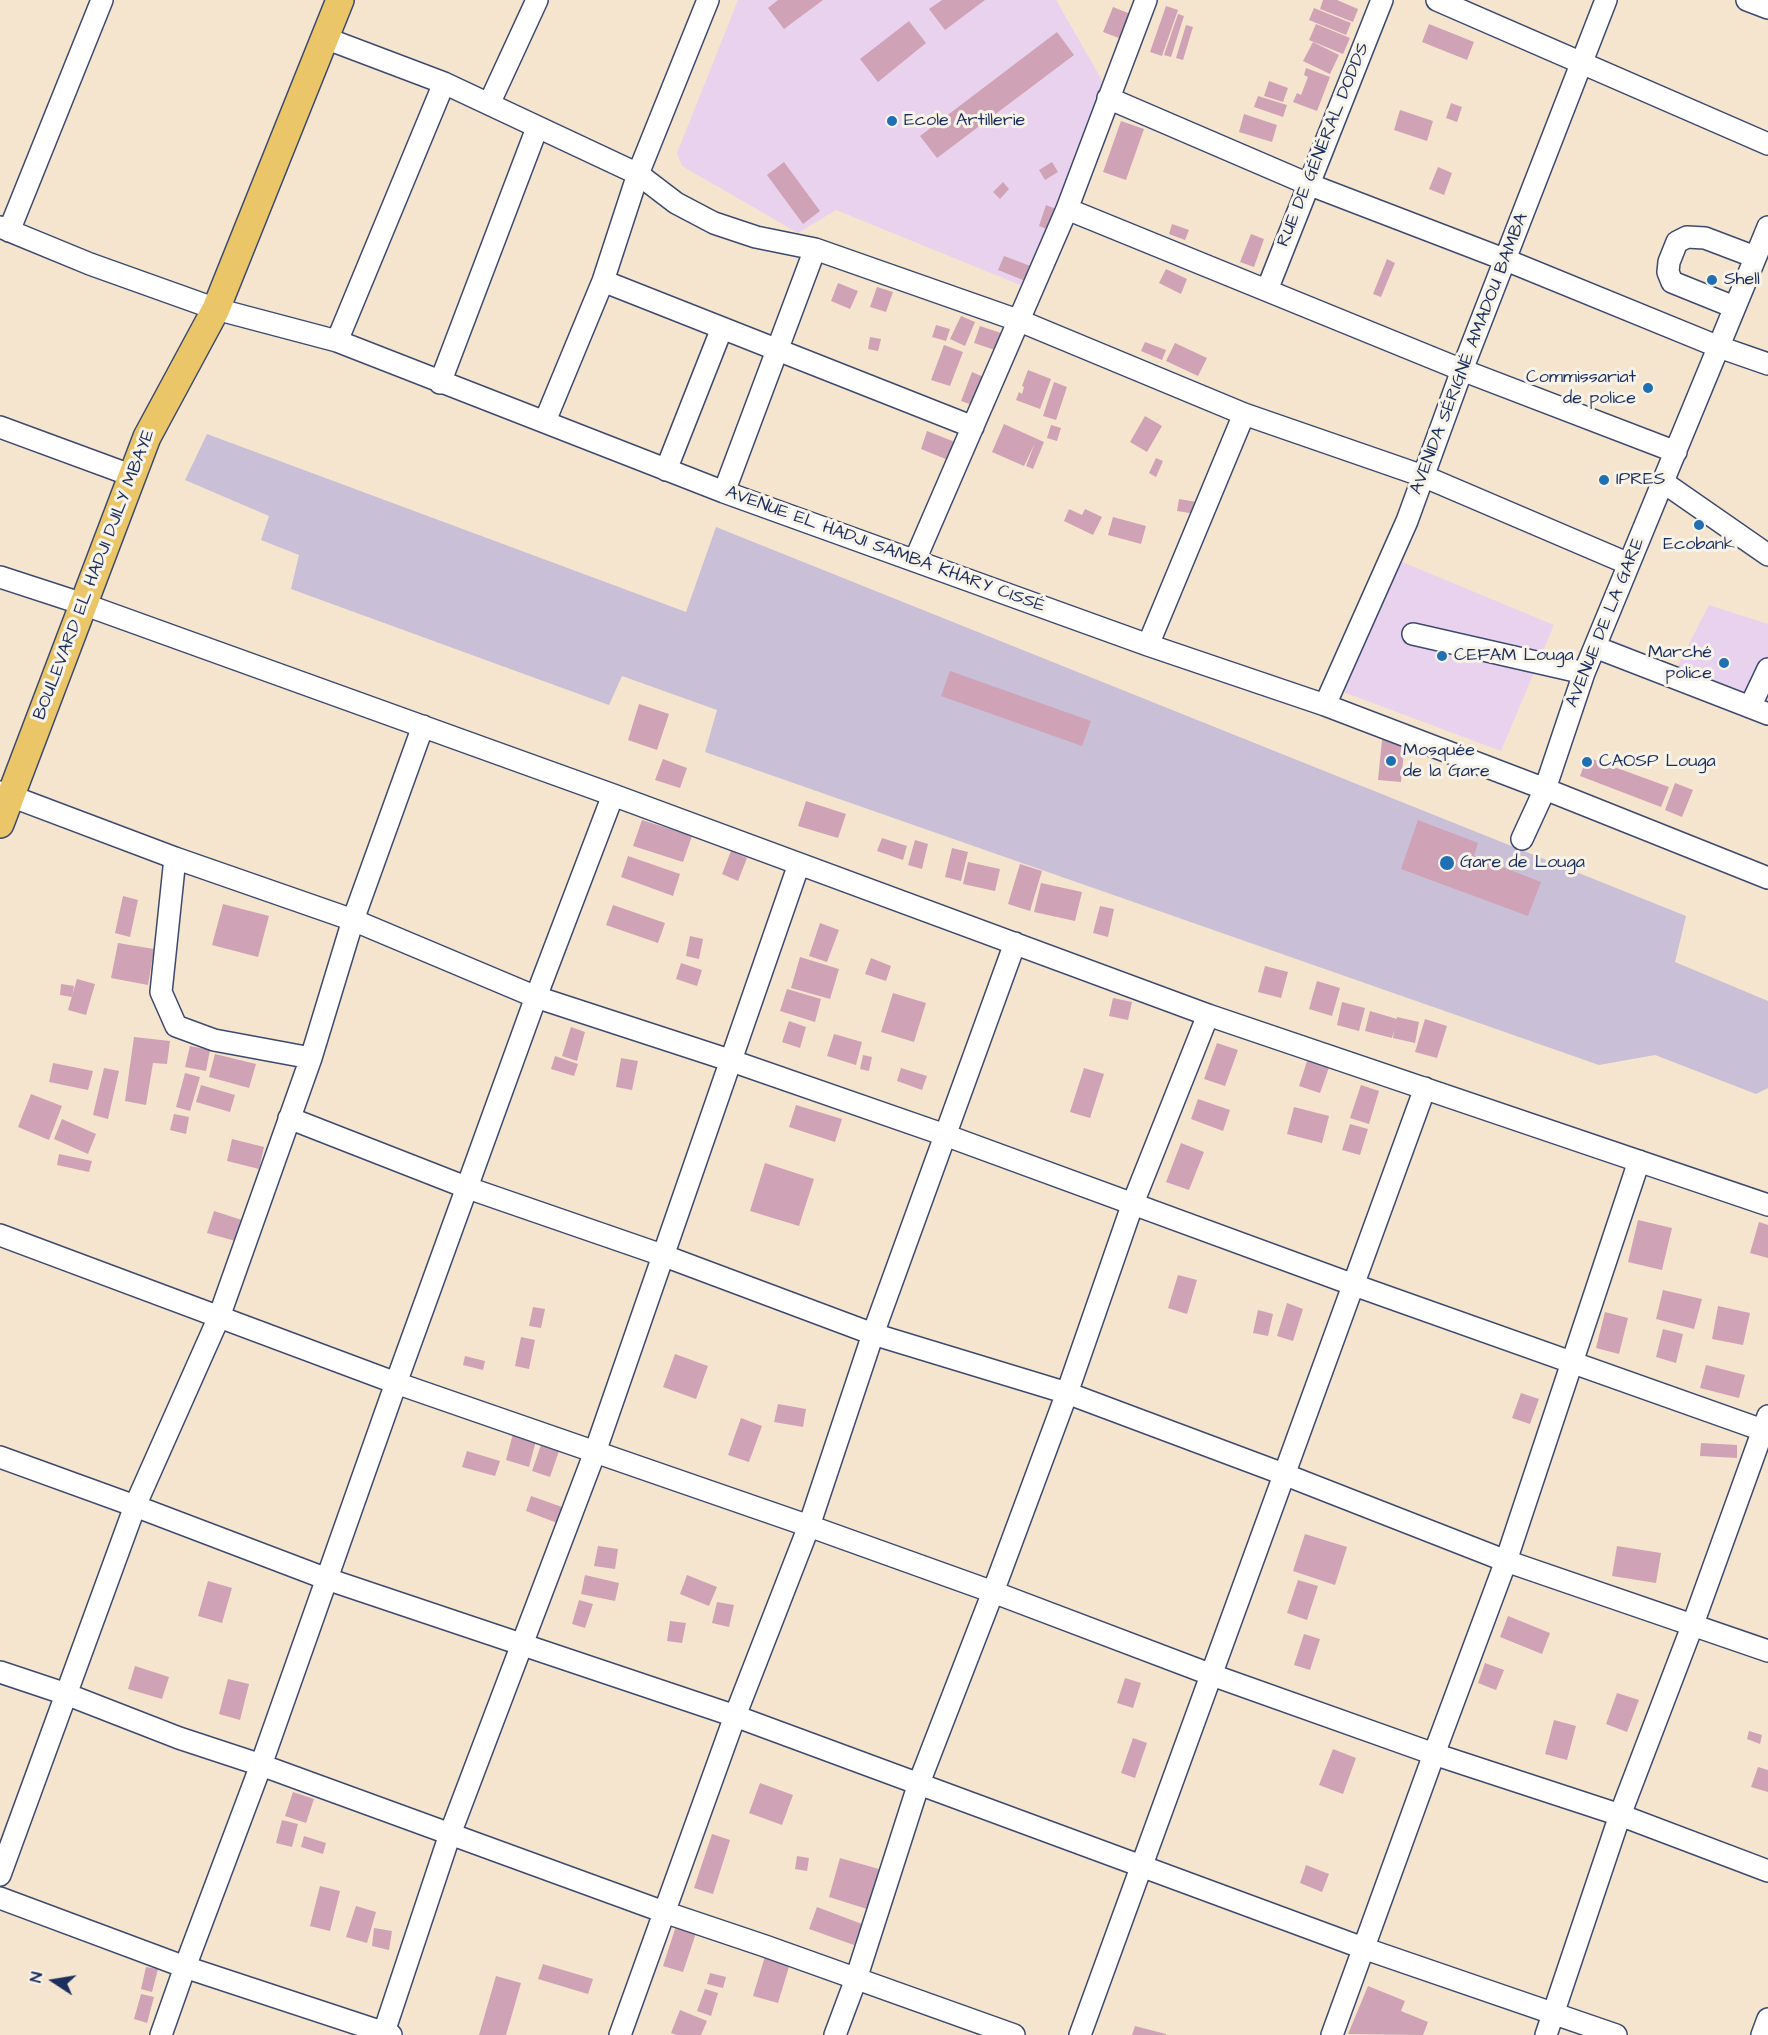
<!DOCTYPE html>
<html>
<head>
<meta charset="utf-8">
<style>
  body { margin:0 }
  #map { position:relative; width:1768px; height:2035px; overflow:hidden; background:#f5e5ce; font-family:"Architects Daughter",sans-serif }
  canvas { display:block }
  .north { position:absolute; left:24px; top:1951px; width:60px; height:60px; -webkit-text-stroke:4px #f7f3e8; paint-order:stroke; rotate:282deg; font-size:16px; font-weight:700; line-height:24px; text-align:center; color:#1b2f5e }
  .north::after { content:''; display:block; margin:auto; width:21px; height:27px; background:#1b2f5e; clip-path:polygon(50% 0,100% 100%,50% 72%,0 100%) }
</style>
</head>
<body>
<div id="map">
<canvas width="1768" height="2035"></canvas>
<div class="north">N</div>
</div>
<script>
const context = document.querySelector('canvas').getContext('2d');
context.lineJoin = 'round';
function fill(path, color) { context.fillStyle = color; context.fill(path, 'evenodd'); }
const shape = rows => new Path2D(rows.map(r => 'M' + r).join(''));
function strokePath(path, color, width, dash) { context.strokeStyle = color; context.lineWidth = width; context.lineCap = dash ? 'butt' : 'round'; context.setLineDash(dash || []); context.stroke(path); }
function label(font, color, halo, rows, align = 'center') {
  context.font = font + ' "Architects Daughter",sans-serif'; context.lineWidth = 6; context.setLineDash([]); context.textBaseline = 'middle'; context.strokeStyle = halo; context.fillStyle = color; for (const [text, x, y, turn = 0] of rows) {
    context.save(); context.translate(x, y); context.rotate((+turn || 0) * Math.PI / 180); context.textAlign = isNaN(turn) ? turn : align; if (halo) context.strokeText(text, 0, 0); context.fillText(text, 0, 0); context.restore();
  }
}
fill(shape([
  [738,0,1056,0,1107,89,1030,289,836,210,798,233,682,166,677,153],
  [1383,554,1554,625,1501,751,1330,687],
  [1709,605,1768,624,1768,726,1604,659,1613,640,1677,667]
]), '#e9d2ee');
fill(shape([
  [207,434,686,612,716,527,1686,916,1675,962,1768,1001,1768,1088,1756,1094,1655,1055,1599,1065,705,752,717,710,622,676,609,705,291,589,299,555,261,540,269,516,185,480]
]), '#c9bfd7');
fill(shape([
  [778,0,823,0,784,29,768,8],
  [942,0,985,0,945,30,929,9],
  [1323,0,1337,0,1358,9,1353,22,1320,9],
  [1166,6,1178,10,1162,56,1150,52],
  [1113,7,1133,15,1124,40,1103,32],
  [1314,8,1351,23,1346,35,1309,20],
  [1178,14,1184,16,1171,57,1164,55],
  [909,21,926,43,878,82,860,59],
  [1316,24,1350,38,1343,54,1309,40],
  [1429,24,1474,42,1467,60,1422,42],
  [1186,25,1193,27,1183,60,1176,58],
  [1057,32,1074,55,937,158,920,136],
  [1313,42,1339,55,1330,74,1303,61],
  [1306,68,1330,77,1317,111,1293,102,1297,93,1301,95,1308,77,1304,75],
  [1269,81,1288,88,1283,102,1264,96],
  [1258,96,1287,105,1283,117,1254,107],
  [1451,103,1462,107,1457,122,1446,118],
  [1400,110,1433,121,1427,141,1394,130],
  [1244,114,1277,125,1272,142,1239,132],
  [1121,121,1144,129,1126,180,1103,172],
  [784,162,820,211,803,224,767,175],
  [1052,162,1058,172,1045,180,1039,170],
  [1438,167,1452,173,1444,195,1429,189],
  [1003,182,1009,189,1000,199,993,192],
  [1046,205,1056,209,1049,230,1039,226],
  [1172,224,1189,230,1185,240,1169,234],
  [1251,234,1264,239,1254,267,1240,262],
  [1004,256,1033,267,1028,282,998,270],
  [1387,259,1395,263,1381,297,1373,294],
  [1166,269,1187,279,1181,294,1159,283],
  [838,283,858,291,850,309,831,301],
  [877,287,893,292,886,312,870,307],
  [961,316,975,322,965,346,950,339],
  [936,325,950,329,946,341,932,337],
  [980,326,1001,333,995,350,974,343],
  [870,337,881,339,878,351,868,349],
  [1145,342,1166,350,1162,360,1141,351],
  [1175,343,1207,358,1198,376,1166,361],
  [944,345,963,352,950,386,931,380],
  [1028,370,1051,379,1040,409,1016,400,1019,392,1022,394,1024,387,1022,386],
  [972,372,986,378,975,406,961,401],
  [1054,382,1067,387,1056,420,1043,416],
  [1145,416,1162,426,1147,452,1130,442],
  [1004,424,1044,442,1033,469,1026,466,1035,443,1024,466,992,452],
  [1051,425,1061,428,1057,441,1047,438],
  [927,431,955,442,948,460,921,449],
  [1156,458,1163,461,1156,477,1149,473],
  [1179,499,1197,502,1196,514,1177,511],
  [1069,509,1082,515,1085,509,1102,517,1093,535,1064,521],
  [1113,517,1146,526,1141,544,1108,535],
  [950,671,1091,721,1082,746,941,696],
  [639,704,669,714,657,750,628,740],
  [1382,740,1405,742,1401,782,1378,780],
  [1587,757,1669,787,1661,807,1580,776],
  [663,759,687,768,680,788,655,780],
  [1675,783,1693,790,1682,817,1665,810],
  [806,801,846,814,838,838,798,826],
  [642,820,692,836,683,862,633,846],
  [1418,820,1478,843,1474,856,1541,882,1528,916,1401,869],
  [882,838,907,846,903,860,877,851],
  [915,840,928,844,922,869,908,865],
  [952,848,968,852,961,881,945,877],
  [731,851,747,858,738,881,722,874],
  [628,856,680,874,673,896,621,877],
  [968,862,1000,869,995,891,963,884],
  [1020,864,1042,871,1030,911,1008,904],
  [1041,883,1082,892,1075,921,1034,912],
  [123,896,138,900,130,937,115,933],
  [223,904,269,916,258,957,212,945],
  [613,905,665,923,658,943,606,925],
  [1100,906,1114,909,1108,937,1093,933],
  [820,923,839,930,827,962,809,956],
  [690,936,703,939,699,959,686,956],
  [118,943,154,949,148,985,111,978],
  [800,957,839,969,830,999,791,988],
  [871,958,891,966,886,981,865,974],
  [681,963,702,970,697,986,676,979],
  [1265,966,1288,972,1281,998,1258,992],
  [77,979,95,984,86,1015,68,1010],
  [1317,981,1340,988,1332,1016,1309,1009],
  [61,984,74,986,72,997,60,995],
  [787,989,821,999,815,1022,780,1011],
  [893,993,926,1003,914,1042,881,1032],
  [1113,998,1132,1002,1128,1020,1109,1016],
  [1342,1002,1365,1008,1359,1031,1337,1025],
  [1370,1011,1397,1019,1397,1017,1419,1022,1415,1043,1393,1038,1394,1030,1392,1038,1365,1031],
  [1425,1019,1447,1026,1437,1058,1415,1052],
  [789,1021,806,1027,800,1048,782,1042],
  [571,1027,585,1032,577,1061,562,1056],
  [834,1034,862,1042,856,1065,827,1056],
  [134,1037,170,1041,167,1064,153,1063,146,1105,125,1101],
  [1217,1043,1238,1050,1225,1086,1204,1079],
  [190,1046,210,1050,206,1071,185,1067],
  [1310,1052,1332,1059,1320,1093,1299,1086],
  [215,1054,256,1064,249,1088,209,1077],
  [863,1055,872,1057,869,1071,860,1069],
  [555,1056,578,1064,574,1076,551,1069],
  [621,1058,638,1061,632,1090,616,1087],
  [53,1063,93,1071,88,1090,49,1082],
  [104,1068,119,1071,108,1119,93,1115],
  [901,1068,927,1076,922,1090,897,1081],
  [1084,1068,1104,1074,1090,1118,1070,1112],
  [185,1073,200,1077,190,1111,176,1107],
  [201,1085,235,1095,230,1112,196,1102],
  [1361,1085,1379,1091,1369,1124,1350,1118],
  [31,1094,62,1106,49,1140,18,1127],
  [1198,1099,1230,1110,1223,1131,1191,1119],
  [796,1105,842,1119,835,1142,789,1127],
  [1294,1107,1329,1116,1322,1143,1287,1134],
  [174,1114,189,1117,186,1134,170,1130],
  [62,1119,96,1134,88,1154,54,1139],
  [1350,1124,1368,1129,1360,1155,1342,1150],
  [232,1139,264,1147,259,1169,227,1161],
  [1181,1143,1204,1152,1189,1190,1166,1182],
  [59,1154,92,1161,89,1172,57,1165],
  [765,1163,814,1179,799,1226,750,1211],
  [214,1211,245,1221,239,1242,207,1233],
  [1638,1220,1672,1228,1662,1270,1628,1262],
  [1759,1222,1768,1225,1768,1258,1750,1253],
  [1178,1275,1197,1280,1187,1314,1168,1308],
  [1663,1290,1702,1299,1694,1329,1656,1319],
  [1287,1303,1303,1309,1293,1341,1277,1336],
  [1718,1306,1750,1313,1743,1345,1712,1339],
  [533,1307,545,1309,541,1328,529,1326],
  [1258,1310,1273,1314,1268,1336,1253,1333],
  [1605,1312,1628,1318,1619,1354,1596,1348],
  [1663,1329,1683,1334,1676,1363,1656,1357],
  [521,1337,535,1340,529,1369,515,1366],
  [675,1354,708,1366,696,1399,663,1387],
  [465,1356,485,1361,483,1370,463,1365],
  [1706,1365,1745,1375,1739,1398,1700,1388],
  [1521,1393,1539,1399,1530,1424,1512,1418],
  [778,1404,806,1409,803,1427,774,1422],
  [741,1418,762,1426,749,1462,728,1455],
  [515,1426,538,1433,529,1467,506,1460],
  [1701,1443,1737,1445,1737,1458,1700,1456],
  [541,1445,559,1451,550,1477,532,1471],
  [467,1451,500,1461,495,1476,462,1467],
  [531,1496,562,1507,557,1523,526,1511],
  [1305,1534,1347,1547,1335,1585,1293,1571],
  [598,1546,618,1549,615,1569,594,1566],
  [1617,1546,1661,1553,1656,1583,1612,1576],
  [585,1575,619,1583,615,1601,581,1594],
  [687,1575,717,1587,709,1606,680,1594],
  [1298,1580,1318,1586,1307,1620,1287,1613],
  [208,1581,232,1588,222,1623,198,1616],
  [579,1600,593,1604,585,1628,572,1624],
  [717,1602,734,1605,729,1627,712,1623],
  [1508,1616,1550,1633,1542,1654,1500,1637],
  [670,1621,686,1623,682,1643,667,1641],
  [1304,1634,1320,1639,1310,1670,1294,1665],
  [1485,1663,1504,1670,1496,1690,1478,1683],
  [135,1666,169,1677,162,1699,128,1689],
  [1125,1678,1141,1683,1133,1708,1117,1703],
  [228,1679,249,1684,240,1720,219,1714],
  [1617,1693,1639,1700,1627,1732,1606,1724],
  [1554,1720,1576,1726,1567,1760,1545,1754],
  [1749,1731,1762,1735,1760,1744,1747,1739],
  [1133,1738,1147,1743,1135,1778,1121,1773],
  [1333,1749,1356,1758,1343,1794,1319,1785],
  [1758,1767,1768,1770,1768,1792,1751,1787],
  [760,1783,793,1795,782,1825,749,1813],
  [293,1792,314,1799,306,1823,285,1816],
  [282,1820,298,1824,292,1847,276,1843],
  [712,1834,730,1840,713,1894,694,1888],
  [304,1836,326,1843,323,1854,301,1847],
  [797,1856,809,1858,807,1871,795,1869],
  [840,1858,879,1869,867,1909,829,1897],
  [1306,1865,1329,1874,1322,1892,1300,1883],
  [320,1886,340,1891,330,1931,310,1926],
  [356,1906,376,1912,367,1943,346,1937],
  [817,1907,862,1924,854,1945,809,1929],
  [677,1923,697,1930,683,1972,663,1966],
  [374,1928,392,1931,389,1950,372,1946],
  [766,1953,791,1960,778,2003,753,1996],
  [543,1964,593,1979,588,1994,538,1979],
  [146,1967,158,1969,152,1992,141,1989],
  [710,1973,726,1977,723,1988,707,1984],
  [496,1976,521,1983,506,2035,479,2035],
  [1368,1986,1405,2001,1401,2011,1428,2022,1423,2035,1348,2034],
  [705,1989,718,1993,711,2016,697,2011],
  [141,1994,154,1997,147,2023,134,2019],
  [680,2010,707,2021,701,2035,677,2035,671,2033],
  [1135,2026,1166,2034,1166,2035,1132,2035]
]), '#d0a2b6');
const minor = shape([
  [1437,0,1768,144],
  [1747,0,1768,8],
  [325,38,444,83,638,174,676,203,714,223,756,237,815,249,1020,321,1244,414,1423,476,1629,564],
  [1108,98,1308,184,1506,260,1719,347,1768,364],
  [489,104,537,0],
  [1067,209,1462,370,1676,452],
  [0,227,90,264,216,309,337,341,724,492,1148,645,1325,705,1545,789,1768,878],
  [9,231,102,0],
  [603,281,973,427],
  [1267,290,1382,0],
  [1734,307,1672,282,1668,272,1669,262,1677,242,1687,237,1705,238,1755,257],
  [337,341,444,83],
  [440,383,537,128],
  [545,421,603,281,638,174,708,0],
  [0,427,133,476],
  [666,470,722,328],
  [1663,482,1768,555],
  [724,492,815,249],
  [915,560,1067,209,1146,0],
  [0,577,83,604,613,795,1208,1015,1768,1205],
  [1413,634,1584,673],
  [1148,645,1244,414],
  [1595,647,1750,707,1768,669],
  [1325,705,1407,521,1462,370,1606,0],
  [1750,707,1768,714],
  [0,792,175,858,353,920,536,997,732,1061,945,1135,1354,1285,1768,1432],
  [1522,839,1545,789,1584,673,1768,227],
  [175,858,161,992,176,1026,214,1040,311,1058],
  [289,1118,468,1188,662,1255,873,1334,1067,1393,1286,1475,1506,1561,1768,1651],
  [0,1235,396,1383,809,1526,993,1592,1212,1675,1434,1754,1620,1815,1768,1871],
  [0,1457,135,1506,327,1579,735,1716,1363,1948,1616,2035],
  [0,1672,66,1694,179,1738,261,1765,664,1912,765,1946,1014,2035],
  [0,1875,135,1506,219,1317,311,1058,353,920,423,726],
  [0,1898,185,1967,391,2035],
  [161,2035,185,1967,261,1765,396,1383,536,997,613,795],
  [383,2035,450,1834,595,1452,799,864],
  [620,2035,735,1716,809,1526,873,1334,1015,943],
  [835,2035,856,1979,919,1783,993,1592,1067,1393,1133,1203,1208,1015],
  [1080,2035,1425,1088],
  [1332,2035,1434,1754,1506,1561,1639,1161],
  [1546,2035,1620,1815,1693,1624,1768,1416],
  [1762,2035,1768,2019]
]);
const major = shape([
  [0,824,147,437,216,309,340,0]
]);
strokePath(minor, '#3c4a6f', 24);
strokePath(major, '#3c4a6f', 30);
strokePath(minor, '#fff', 21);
strokePath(major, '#eac669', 27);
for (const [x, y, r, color] of [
  [892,121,6,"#1f6fb2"],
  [1712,280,6,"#1f6fb2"],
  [1648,388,6,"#1f6fb2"],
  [1604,480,6,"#1f6fb2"],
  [1699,525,6,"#1f6fb2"],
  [1442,656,6,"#1f6fb2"],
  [1724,663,6,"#1f6fb2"],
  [1391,761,6,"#1f6fb2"],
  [1587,762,6,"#1f6fb2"],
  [1447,863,8,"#1f6fb2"]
]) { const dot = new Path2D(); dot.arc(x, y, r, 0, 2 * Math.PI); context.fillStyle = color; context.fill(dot); strokePath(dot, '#f7f3e8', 2); }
label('18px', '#1b2f5e', '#f7f3e8', [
  ["Ecole Artillerie",904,121],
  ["Shell",1724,280],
  ["Commissariat",1636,378,"right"],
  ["de police",1636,399,"right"],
  ["IPRES",1616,480],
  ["Ecobank",1699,545,"center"],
  ["Marché",1712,653,"right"],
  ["police",1712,674,"right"],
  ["CEFAM Louga",1454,656],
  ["Mosquée",1403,751],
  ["de la Gare",1403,772],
  ["CAOSP Louga",1599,762],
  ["Gare de Louga",1460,863]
], 'left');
label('18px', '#1b2f5e', '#f7f3e8', [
  ["RUE DE GÉNÉRAL DODDS",1324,145,-68],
  ["AVENIDA SÉRIGNÉ AMADOU BAMBA",1470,354,-69],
  ["AVENUE EL HADJI SAMBA KHARY CISSÉ",885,550,20],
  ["BOULEVARD EL HADJI DJILY MBAYE",95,575,-69],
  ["AVENUE DE LA GARE",1606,623,-68]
]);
</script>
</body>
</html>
